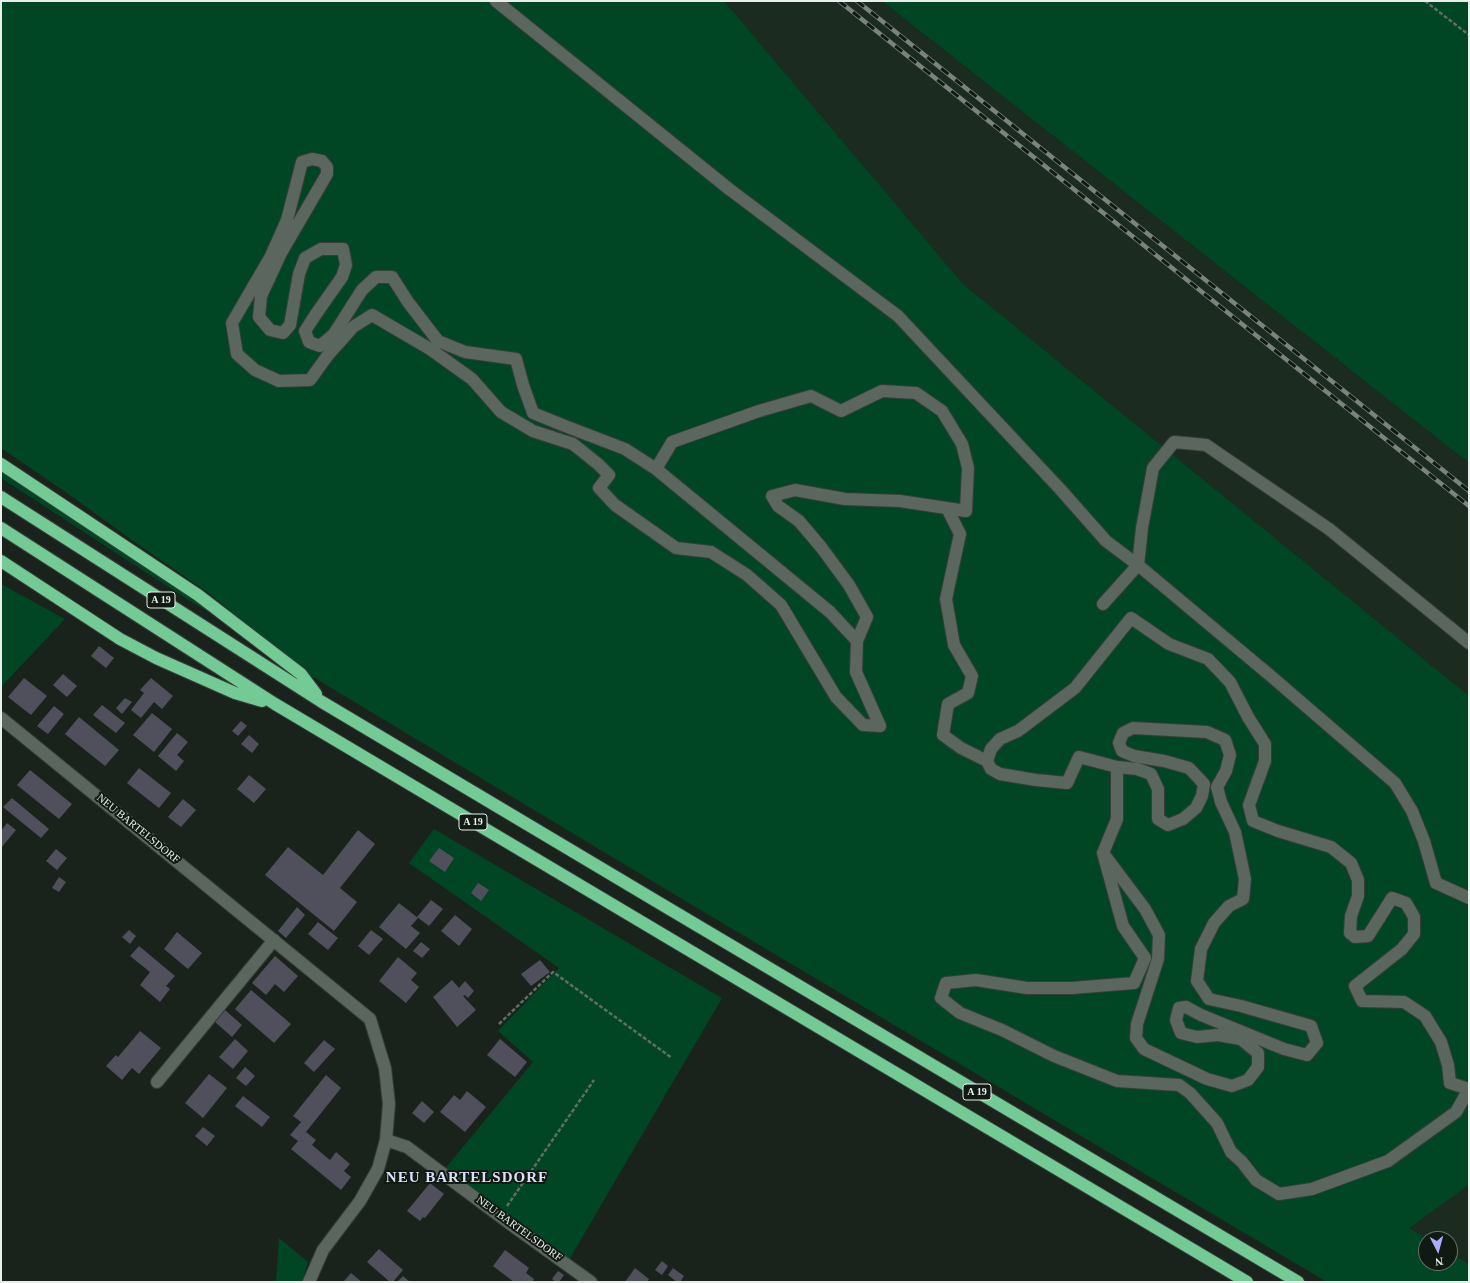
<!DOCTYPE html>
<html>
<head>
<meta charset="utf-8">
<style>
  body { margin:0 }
  #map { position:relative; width:1470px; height:1283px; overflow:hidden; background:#19231c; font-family:Georgia,serif }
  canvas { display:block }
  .frame { position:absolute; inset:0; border:2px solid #e9f0eb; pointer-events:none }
  .north { position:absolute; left:1418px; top:1231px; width:40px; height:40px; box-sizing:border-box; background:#101a13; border:1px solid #677069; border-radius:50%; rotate:174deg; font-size:11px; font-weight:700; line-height:16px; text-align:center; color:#e9f0eb }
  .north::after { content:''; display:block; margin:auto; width:14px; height:18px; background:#aeaefb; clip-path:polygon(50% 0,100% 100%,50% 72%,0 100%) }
</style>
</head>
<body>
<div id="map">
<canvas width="1470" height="1283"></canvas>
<div class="frame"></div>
<div class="north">N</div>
</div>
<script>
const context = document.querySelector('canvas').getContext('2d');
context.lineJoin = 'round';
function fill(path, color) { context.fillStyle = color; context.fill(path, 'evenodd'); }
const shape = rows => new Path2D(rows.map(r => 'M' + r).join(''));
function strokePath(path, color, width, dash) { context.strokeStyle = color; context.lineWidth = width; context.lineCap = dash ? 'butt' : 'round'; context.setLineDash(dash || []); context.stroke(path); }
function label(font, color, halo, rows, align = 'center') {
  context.font = font + ' Georgia,serif'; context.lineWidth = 4; context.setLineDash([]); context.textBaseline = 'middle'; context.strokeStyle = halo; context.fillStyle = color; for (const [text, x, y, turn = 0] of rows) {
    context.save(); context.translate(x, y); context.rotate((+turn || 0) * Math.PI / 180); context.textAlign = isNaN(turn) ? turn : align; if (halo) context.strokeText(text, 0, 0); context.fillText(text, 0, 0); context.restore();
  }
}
fill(shape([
  [724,1,882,1,1469,463,1469,696,963,284],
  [1469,1185,1469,1264,1450,1253,1450,1239,1427,1239,1409,1228]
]), '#1b2b20');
fill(shape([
  [1,1,724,1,963,284,1469,696,1469,1185,1409,1228,1427,1239,1426,1239,1426,1263,1450,1263,1450,1253,1469,1264,1469,1282,1327,1282,687,902,303,671,210,594,129,538,67,493,1,448],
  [882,1,1469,1,1469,463,1455,452],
  [1,471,211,610,209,612,190,601,1,478],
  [1,584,65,619,1,687],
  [434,829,722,998,569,1260,444,1170,533,1062,498,1031,559,968,409,863],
  [279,1238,308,1262,302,1282,276,1282]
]), '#004624');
fill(shape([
  [99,646,114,658,106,668,91,656],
  [63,674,77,686,67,697,53,685],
  [24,678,47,696,31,715,8,697],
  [151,678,173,696,162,709,154,702,141,718,131,710,144,693,140,690],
  [125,698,132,702,122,714,116,708],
  [102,705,125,723,116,733,93,715],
  [54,706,64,714,48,734,37,726],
  [152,713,172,729,154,752,133,735],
  [79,717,119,750,105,766,65,734],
  [241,721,247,726,238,736,232,731],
  [177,733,188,742,177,755,184,761,176,771,158,756],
  [249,735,259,744,252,753,241,744],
  [139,768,171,793,159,808,127,783],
  [30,770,72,804,59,819,17,785],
  [249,775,266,789,254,803,237,789],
  [12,798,49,829,41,838,3,807],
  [183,799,196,810,181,827,168,817],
  [7,823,16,830,1,848,1,831],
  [358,830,375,844,340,888,357,902,334,931,265,875,288,847,323,875],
  [439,848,454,858,445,872,429,861],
  [56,849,67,858,57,870,46,861],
  [59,877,66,882,59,892,52,888],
  [478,883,489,890,481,901,471,893],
  [431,900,443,909,429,926,417,917],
  [399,903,418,918,411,926,420,933,406,949,379,927],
  [297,907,305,915,286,938,278,931],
  [455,915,472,929,459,946,441,931],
  [318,922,338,938,328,950,308,934],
  [129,930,136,936,130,944,122,937],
  [371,930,383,939,369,955,358,946],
  [177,932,202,953,188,969,164,949],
  [421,942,430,949,422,958,413,951],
  [139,946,175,976,166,986,170,989,160,1002,140,985,150,972,130,956],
  [275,956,298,976,284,992,275,984,266,995,252,983],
  [398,957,417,973,411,980,419,987,406,1003,379,981],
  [540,960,550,972,531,986,521,974],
  [452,980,459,988,465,981,474,991,468,998,465,995,463,996,476,1010,457,1027,433,997],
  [251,990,291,1024,274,1043,235,1009],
  [225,1010,242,1025,232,1037,215,1022],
  [140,1031,161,1048,139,1074,132,1068,122,1080,106,1066,116,1055,118,1057],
  [235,1039,248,1051,233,1069,219,1057],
  [500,1039,527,1062,515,1077,487,1055],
  [324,1040,335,1049,314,1072,304,1063],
  [245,1067,255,1076,246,1086,236,1078],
  [209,1074,227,1088,203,1118,185,1103],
  [326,1075,341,1088,306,1132,316,1140,312,1145,330,1160,336,1152,350,1164,344,1171,351,1177,341,1190,291,1149,298,1141,290,1135,301,1122,293,1116],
  [467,1091,486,1107,465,1132,440,1112,454,1095,460,1100],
  [243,1096,270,1117,262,1127,235,1106],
  [422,1101,434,1112,424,1123,412,1113],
  [203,1127,215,1136,207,1146,195,1136],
  [430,1183,444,1194,425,1218,423,1217,420,1221,407,1211],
  [379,1249,403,1270,393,1282,390,1282,367,1262],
  [505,1250,529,1268,526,1273,534,1279,532,1282,514,1282,493,1266],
  [662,1261,668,1266,662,1275,655,1270],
  [635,1268,649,1279,647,1282,625,1282],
  [673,1268,684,1276,680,1282,677,1282,668,1275],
  [558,1271,564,1275,559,1282,556,1282,552,1279],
  [351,1273,362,1282,345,1282,344,1281],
  [403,1276,410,1282,397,1282]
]), '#50505c');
const minor = shape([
  [496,1,729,189,898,316,1060,489,1106,541,1138,565,1103,604],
  [312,159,322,161,327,167,327,174,281,253,261,296,259,317,270,330,283,333,290,325,299,274,305,258,321,249,343,249,346,265,342,277,316,314,305,331,309,342,320,346,334,334,362,290,376,277,392,277,408,302,438,341,465,352,516,359,523,385,533,413,565,426,625,449,656,469,830,612,857,641,856,672,880,726,863,725,836,697,781,605,747,575,711,552,676,548,615,505,599,488,609,475,598,464,573,444,533,431,501,412,472,379,430,349,372,315,353,327,328,355,310,380,279,381,255,370,237,354,232,323,271,256,287,220,302,162,312,159],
  [656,469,672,442,759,411,811,396,841,411,882,391,916,393,942,411,962,444,968,468,966,511,900,501,845,499,795,490,772,496,778,506,799,521,821,547,849,585,867,617,857,641],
  [947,508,960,534,946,599,954,645,972,676,968,693,948,704,943,735,961,748,987,761],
  [1469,643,1329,529,1206,445,1174,442,1153,468,1142,528,1138,565,1272,677,1395,783,1412,811,1424,841,1436,883,1469,898],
  [1,718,370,1019,385,1068,389,1104,386,1140,378,1169,360,1201,323,1250,309,1282],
  [1103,853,1145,909,1159,935,1158,959,1137,1024,1136,1038,1144,1049,1207,1079,1232,1086,1248,1080,1258,1067,1258,1053,1241,1039,1218,1035,1197,1037,1181,1033,1176,1020,1179,1008,1186,1007,1201,1015,1284,1049,1307,1055,1317,1043,1311,1026,1241,1006,1209,999,1197,981,1201,949,1214,923,1229,906,1243,899,1245,879,1235,832,1221,802,1217,787,1226,771,1230,755,1225,740,1207,732,1133,728,1123,733,1119,743,1122,751,1134,756,1164,761,1189,768,1204,784,1202,796,1196,808,1183,819,1168,825,1158,819,1158,789,1151,774,1137,769,1117,767,1079,757,1067,783,1036,780,1000,774,991,769,987,761,991,749,1000,739,1018,731,1075,688,1131,618,1169,644,1208,659,1230,682,1248,717,1265,744,1265,761,1249,805,1253,821,1278,831,1331,847,1351,863,1358,880,1358,896,1351,916,1350,933,1355,937,1368,936,1392,898,1406,903,1414,917,1414,934,1402,949,1355,986,1362,1001,1404,1002,1425,1016,1441,1042,1448,1065,1450,1083,1469,1089,1456,1112,1388,1161,1312,1189,1279,1194,1256,1180,1242,1162,1231,1152,1217,1123,1190,1093,1179,1085,1117,1081,1054,1056,1002,1030,960,1013,941,998,946,983,976,980,1027,988,1072,988,1134,983,1145,958,1123,926,1103,853,1117,819,1117,767],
  [157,1082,274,940],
  [386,1140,407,1147,513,1226,591,1282]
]);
const highway = shape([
  [1,464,198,595,301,674,316,694],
  [1,497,322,702,656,901,1298,1282],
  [1,528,275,704,1247,1282],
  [1,561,120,639,156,658,235,693,262,701]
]);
strokePath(minor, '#373e39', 14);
strokePath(highway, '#373e39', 14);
strokePath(shape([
  [1425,1,1469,35],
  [499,1024,553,972,672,1058],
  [507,1206,594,1080]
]), '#636c66', 2.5, [4, 2]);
strokePath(minor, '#5b665e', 12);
strokePath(highway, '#73ca94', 12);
const rail = shape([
  [839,1,1469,506],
  [857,1,1469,491]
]);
strokePath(rail, '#7a837d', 4.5);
strokePath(rail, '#101a13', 3, [9]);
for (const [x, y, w] of [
  [161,600,28],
  [473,822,28],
  [977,1092,28]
]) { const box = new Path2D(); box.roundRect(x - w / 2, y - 8, w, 16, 3); context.fillStyle = '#101a13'; context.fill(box); strokePath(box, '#e9f0eb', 1); }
label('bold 10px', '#e9f0eb', null, [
  ["A 19",161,600],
  ["A 19",473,822],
  ["A 19",977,1092]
]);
label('11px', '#e9f0eb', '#101a13', [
  ["NEU BARTELSDORF",138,829,39],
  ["NEU BARTELSDORF",519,1229,36]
]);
context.letterSpacing = '1px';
label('bold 15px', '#dddffc', '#101a13', [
  ["NEU BARTELSDORF",467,1178]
]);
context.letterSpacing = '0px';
</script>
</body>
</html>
